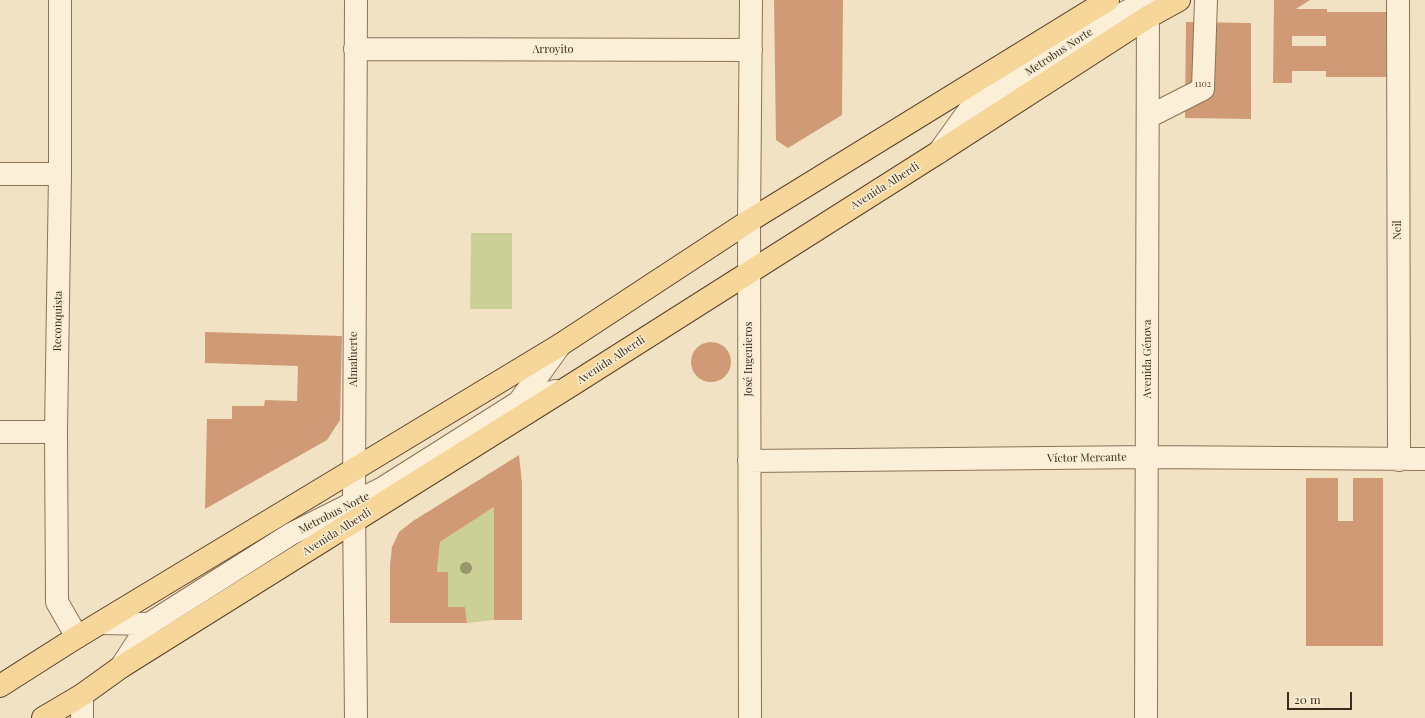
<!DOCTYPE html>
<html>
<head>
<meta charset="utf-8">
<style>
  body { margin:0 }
  #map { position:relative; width:1425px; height:718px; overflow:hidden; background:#f1e2c3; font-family:"Playfair Display",serif }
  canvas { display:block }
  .scale { position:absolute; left:1287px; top:692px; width:65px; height:18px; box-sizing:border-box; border:2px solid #3b2b1d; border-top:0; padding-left:5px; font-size:12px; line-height:14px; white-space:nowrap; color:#3b2b1d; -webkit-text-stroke:3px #f8ecd3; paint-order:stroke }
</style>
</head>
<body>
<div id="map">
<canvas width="1425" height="718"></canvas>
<div class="scale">20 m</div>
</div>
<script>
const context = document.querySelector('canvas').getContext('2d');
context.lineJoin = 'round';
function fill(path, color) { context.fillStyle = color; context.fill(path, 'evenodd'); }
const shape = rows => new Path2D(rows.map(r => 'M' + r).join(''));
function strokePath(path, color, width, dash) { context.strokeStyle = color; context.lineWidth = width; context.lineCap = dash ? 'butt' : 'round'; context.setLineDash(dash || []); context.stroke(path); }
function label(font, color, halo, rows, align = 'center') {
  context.font = font + ' "Playfair Display",serif'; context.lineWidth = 3; context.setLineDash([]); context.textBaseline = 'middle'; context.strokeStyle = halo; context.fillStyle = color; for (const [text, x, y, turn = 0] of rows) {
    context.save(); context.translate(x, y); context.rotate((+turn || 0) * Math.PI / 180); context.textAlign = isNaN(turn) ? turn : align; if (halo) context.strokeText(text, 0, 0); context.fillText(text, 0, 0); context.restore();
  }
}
fill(shape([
  [471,233,512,233,512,309,470,309],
  [494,507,494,620,467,623,465,607,448,607,448,572,437,572,440,542]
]), '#cad096');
fill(shape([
  [774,0,843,0,842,115,788,148,776,140],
  [1274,0,1310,0,1296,9,1327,9,1327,12,1386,12,1386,77,1326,77,1326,71,1292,71,1292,83,1273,83],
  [1292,36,1326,36,1326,46,1292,46],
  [1186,22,1251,23,1251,119,1185,118],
  [205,332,342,336,340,420,327,440,205,509,207,419,232,419,232,406,264,406,265,400,297,401,298,366,205,363],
  '691 362a20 20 0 1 1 40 0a20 20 0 1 1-40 0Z',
  [519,455,522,483,522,620,494,620,494,507,440,542,437,572,448,572,448,607,465,607,467,623,390,623,390,565,392,547,399,532,413,521],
  [1306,478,1338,478,1338,521,1353,521,1353,478,1383,478,1383,646,1306,646]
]), '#d19a77');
const minor = shape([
  [60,0,60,174,56,432,57,602,77,637],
  [356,0,354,502,356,718],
  [1398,0,1399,460],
  [355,49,751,50],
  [1148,117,1203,89,1206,0],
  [939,152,970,109,1057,54,1109,20,1151,0],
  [0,174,60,174],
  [519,402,560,345],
  [0,432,56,432],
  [749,461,1148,457,1425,459],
  [102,623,149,624],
  [121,667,149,624,291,534,383,488,519,402,555,391],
  [82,718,82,695],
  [750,718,749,221,751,0],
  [1146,718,1148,0]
]);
const major = shape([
  [0,686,77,637,560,345,749,221,1108,0],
  [43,718,82,695,121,667,570,386,939,152,1148,17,1179,0]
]);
strokePath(minor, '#8c7358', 24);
strokePath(major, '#5a412d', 24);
strokePath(minor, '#fbefd7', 22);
strokePath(major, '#f6d799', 22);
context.fillStyle = '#96976b';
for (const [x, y] of [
  [466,568]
]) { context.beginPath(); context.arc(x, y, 6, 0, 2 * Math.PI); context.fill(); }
label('9px', '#604734', null, [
  ["1102",1203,84]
]);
label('11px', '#3b2b1d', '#f8ecd3', [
  ["Arroyito",553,50],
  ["Metrobus Norte",1059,52,-33],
  ["Avenida Alberdi",885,186,-32],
  ["Neil",1398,230,-90],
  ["Reconquista",58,321,-89],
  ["Almafuerte",354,359,-90],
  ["José Ingenieros",749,359,-90],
  ["Avenida Génova",1148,359,-90],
  ["Avenida Alberdi",611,360,-33],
  ["Víctor Mercante",1087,458,-1],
  ["Metrobus Norte",334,513,-27],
  ["Avenida Alberdi",337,532,-32]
]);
</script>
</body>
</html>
